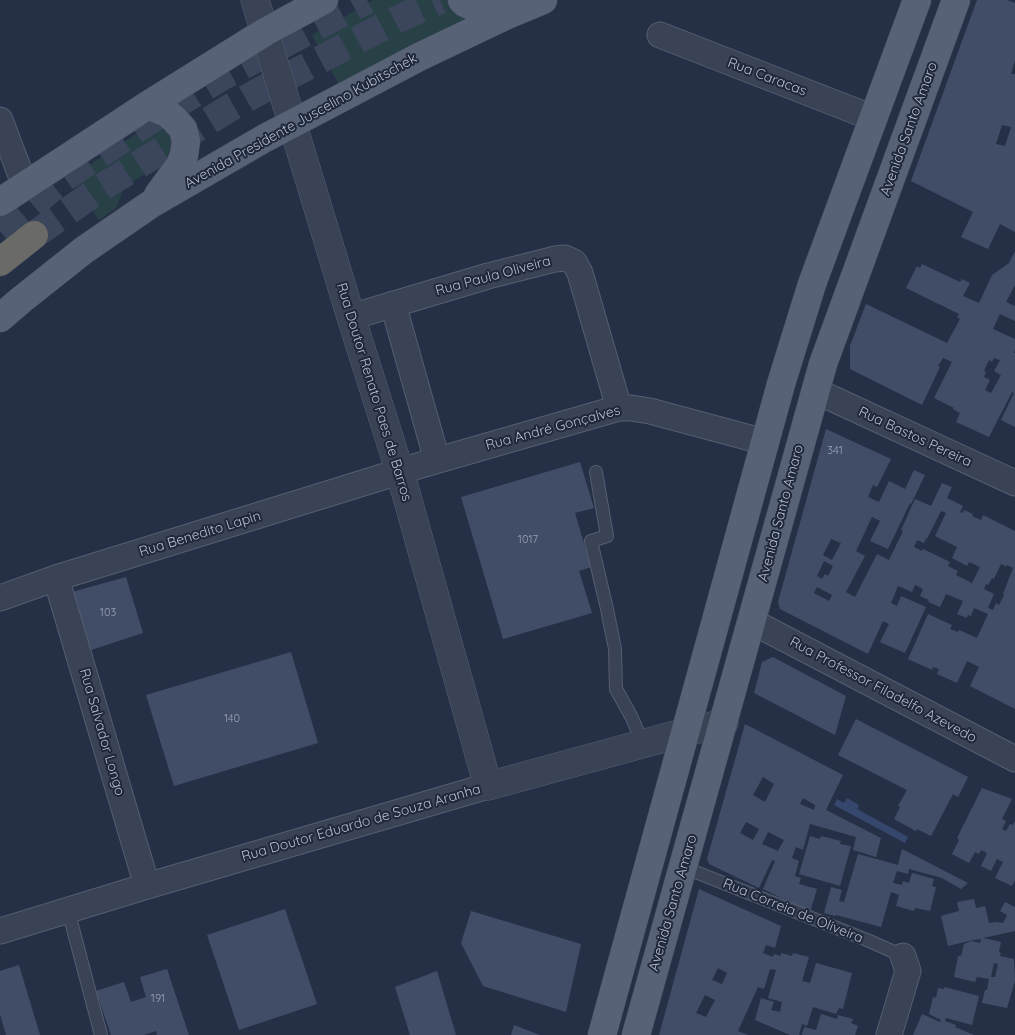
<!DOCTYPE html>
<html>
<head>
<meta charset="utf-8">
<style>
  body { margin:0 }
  canvas { display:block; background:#253046 }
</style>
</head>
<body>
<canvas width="1015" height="1035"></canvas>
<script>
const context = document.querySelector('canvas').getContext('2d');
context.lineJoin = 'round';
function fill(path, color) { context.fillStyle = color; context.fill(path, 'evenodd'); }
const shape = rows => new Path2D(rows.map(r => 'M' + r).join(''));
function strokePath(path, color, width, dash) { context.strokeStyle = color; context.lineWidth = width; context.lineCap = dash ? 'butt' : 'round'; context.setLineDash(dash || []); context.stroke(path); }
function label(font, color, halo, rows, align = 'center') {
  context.font = font + ' Quicksand,sans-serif'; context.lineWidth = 4; context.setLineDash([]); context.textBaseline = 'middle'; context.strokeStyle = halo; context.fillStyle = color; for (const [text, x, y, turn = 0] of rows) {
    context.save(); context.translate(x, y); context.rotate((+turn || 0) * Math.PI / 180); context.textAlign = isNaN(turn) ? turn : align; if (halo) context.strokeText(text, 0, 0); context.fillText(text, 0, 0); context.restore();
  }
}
fill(shape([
  [374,0,532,0,342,90,312,35],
  [146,127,156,127,167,132,175,146,169,157,124,188,116,208,99,220,70,178]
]), '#274147');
fill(shape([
  [847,798,859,805,857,809,908,837,905,843,834,805,837,799,844,803]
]), '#36476d');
fill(shape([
  [977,0,1007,0,1015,3,1015,60,1011,74,1015,74,1015,232,1000,224,988,249,961,237,973,212,911,181],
  [1002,125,1011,127,1005,146,996,144],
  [1015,251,1015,285,1006,302,1015,306,1015,321,1000,314,993,329,1015,339,1015,350,1014,353,1015,353,1015,427,1001,420,1014,393,1012,392,989,437,956,422,960,413,953,409,954,408,934,398,952,362,943,358,938,366,940,367,922,405,850,369,850,346,866,304,947,343,960,319,957,317,959,314,906,288,917,266,920,268,922,264,960,282,962,279,970,283,963,296,979,303,992,275,1009,263],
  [994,358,1000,360,994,371,1001,375,991,393,985,390,990,380,984,377,986,372,984,371,989,360,992,362],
  [826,429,891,459,877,487,873,485,868,497,879,502,889,481,905,489,914,470,925,475,911,504,910,503,888,549,870,541,880,521,872,517,856,551,865,556,846,592,855,597,877,554,889,560,903,531,901,530,915,499,931,506,942,483,952,487,947,498,963,506,960,512,963,513,964,510,973,514,972,516,981,520,983,515,1015,531,1015,709,970,686,979,667,967,661,957,683,937,674,939,669,933,667,932,670,908,659,928,614,952,625,950,629,958,632,959,630,977,638,988,614,974,608,971,616,968,615,967,618,957,614,963,601,946,594,940,607,928,602,929,600,920,596,923,589,915,585,912,592,898,586,891,603,897,606,901,596,926,607,905,653,880,642,889,624,883,621,868,654,780,609,778,602],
  [941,511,946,513,935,536,957,547,952,558,967,566,969,562,980,567,972,583,956,575,958,571,948,566,950,562,923,549,922,551,914,547,917,540,924,543,926,538,927,539],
  [831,539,841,543,832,560,823,555],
  [824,561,833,566,828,576,825,574,822,579,817,576],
  [1001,564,1007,567,1007,565,1013,568,1003,594,1004,595,999,605,996,603,993,610,988,608,994,594,984,589,986,584,988,585,992,578,994,579],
  [817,587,832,595,829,601,814,593],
  [580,462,594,508,575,513,591,567,579,571,592,613,503,639,461,497],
  [126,577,143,633,88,651,72,592],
  [291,652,318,743,174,786,146,695],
  [773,657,846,696,835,735,754,693,762,662],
  [856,719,968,777,958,797,953,794,931,836,917,829,916,831,894,819,900,807,898,806,907,790,838,755],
  [745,724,843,775,826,810,881,838,876,857,853,850,856,837,810,824,803,850,796,847,792,858,799,861,795,876,801,878,799,884,817,889,810,912,763,889,775,861,772,860,759,888,709,864,707,859],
  [763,777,774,784,765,802,753,795],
  [803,798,815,805,814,810,800,804],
  [746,822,759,829,753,840,740,833],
  [768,832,784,840,778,851,762,844],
  [982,788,1012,799,1002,819,1006,821,1002,829,1006,831,1010,824,1013,825,1015,821,1015,880,1012,886,995,878,1003,862,997,859,991,871,981,866,987,853,981,850,979,854,975,852,969,863,952,854,959,840,957,838],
  [810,836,820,839,821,836,841,841,840,844,851,846,840,886,799,874],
  [902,849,968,883,961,889,942,878,909,869,908,874,897,871,893,883,902,885,903,881,909,883,912,873,934,879,932,886,936,887,930,911,915,908,914,911,896,906,899,895,891,892,881,927,836,915,835,916,824,913,831,887,842,890,839,901,844,902,858,854,898,865],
  [699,889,781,926,775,948,766,945,763,953,773,957,774,954,781,956,781,953,792,956,793,953,809,957,802,981,810,983,816,963,852,973,843,1009,839,1008,836,1014,813,1007,807,1026,802,1024,799,1035,790,1035,755,1020,761,998,774,1002,771,1010,780,1012,782,1002,768,998,776,970,770,969,764,989,758,987,738,1031,748,1035,659,1035],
  [718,968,727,973,722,984,712,980],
  [705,995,715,1000,706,1017,696,1013],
  [974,899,976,908,985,906,989,923,997,922,1003,923,1007,915,1000,911,1005,902,1015,907,1015,931,983,938,1001,942,999,952,1001,953,1000,956,1014,959,1015,981,1007,1008,982,1003,985,990,987,990,989,979,977,977,975,982,954,977,958,956,961,956,964,944,971,941,980,943,981,939,973,940,948,946,941,916,959,911,957,902],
  [994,963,998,964,995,977,991,977],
  [285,909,317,1004,239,1030,207,935],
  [471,911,581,944,566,1012,483,986,461,943],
  [19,965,40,1035,6,1035,0,1014,0,971],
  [167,969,189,1035,157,1035,156,1031,144,1035,111,1035,96,991,124,982,131,1002,146,997,140,977],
  [437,971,456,1035,410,1035,395,987],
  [944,987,979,996,972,1025,946,1018,945,1021,956,1025,955,1027,974,1035,913,1035,922,1014,940,1022,941,1020,929,1014,933,997,936,998,938,988,944,989],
  [821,1014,837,1019,838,1015,853,1019,851,1023,858,1026,855,1035,802,1035,804,1027,816,1030],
  [514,1025,540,1035,511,1035]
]), '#414d67');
strokePath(shape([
  [0,231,64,178,152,119,225,75,367,0],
  [34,235,101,188,228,109,258,92,398,19,440,0]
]), '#3b455b', 28, [28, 14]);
const service = shape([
  [596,472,607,536,591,541,607,609,615,649,616,689,631,716,643,743],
  [683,867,867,940,903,956],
  [68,910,101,1035]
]);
const minor = shape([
  [660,35,873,118],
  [0,120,25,186],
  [393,304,437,460],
  [351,317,488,276,555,259,565,258,574,262,580,273,619,408],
  [816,391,1015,483],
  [56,578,147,886],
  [0,598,56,578,421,465,619,408,631,408,650,411,765,442],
  [751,621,1015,759],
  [0,931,147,886,488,786],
  [889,1035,908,971,903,956]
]);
const tertiary = shape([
  [255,0,351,317,400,472,488,786,686,732,724,723]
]);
const primary = shape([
  [462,0,465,3,483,11,507,15],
  [148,105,167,113,175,120,183,129,186,141,184,155,180,165,158,195],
  [0,202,148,105,265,32,324,0],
  [0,318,21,300,84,250,151,204,265,138,419,57,507,15,543,0],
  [602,1035,781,384,812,284,917,0],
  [636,1035,823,364,956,0]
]);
const trunk = shape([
  [0,262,34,235]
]);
strokePath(service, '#555e70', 14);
strokePath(minor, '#555e70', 27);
strokePath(tertiary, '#555e70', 29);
strokePath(primary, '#434c5f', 29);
strokePath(trunk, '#414b5d', 29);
strokePath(service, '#3a4356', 12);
strokePath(minor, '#3a4356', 25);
strokePath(tertiary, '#3a4356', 28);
strokePath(primary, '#586276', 28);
strokePath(trunk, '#6a6a66', 28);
label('11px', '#9aa2b5', null, [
  ["341",835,451],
  ["1017",528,540],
  ["103",108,613],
  ["140",232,719],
  ["191",158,999]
]);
label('14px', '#b8becf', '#1e273b', [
  ["Rua Caracas",767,77,21],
  ["Avenida Presidente Juscelino Kubitschek",301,121,-29],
  ["Avenida Santo Amaro",909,129,-70],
  ["Rua Paula Oliveira",493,276,-15],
  ["Rua Doutor Renato Paes de Barros",374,392,73],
  ["Rua André Gonçalves",553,428,-15],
  ["Rua Bastos Pereira",915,437,25],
  ["Avenida Santo Amaro",781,513,-75],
  ["Rua Benedito Lapin",200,534,-17],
  ["Rua Professor Filadelfo Azevedo",883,690,28],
  ["Rua Salvador Longo",102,732,74],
  ["Rua Doutor Eduardo de Souza Aranha",361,823,-16],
  ["Avenida Santo Amaro",673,903,-74],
  ["Rua Correia de Oliveira",793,911,22]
]);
</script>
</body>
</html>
